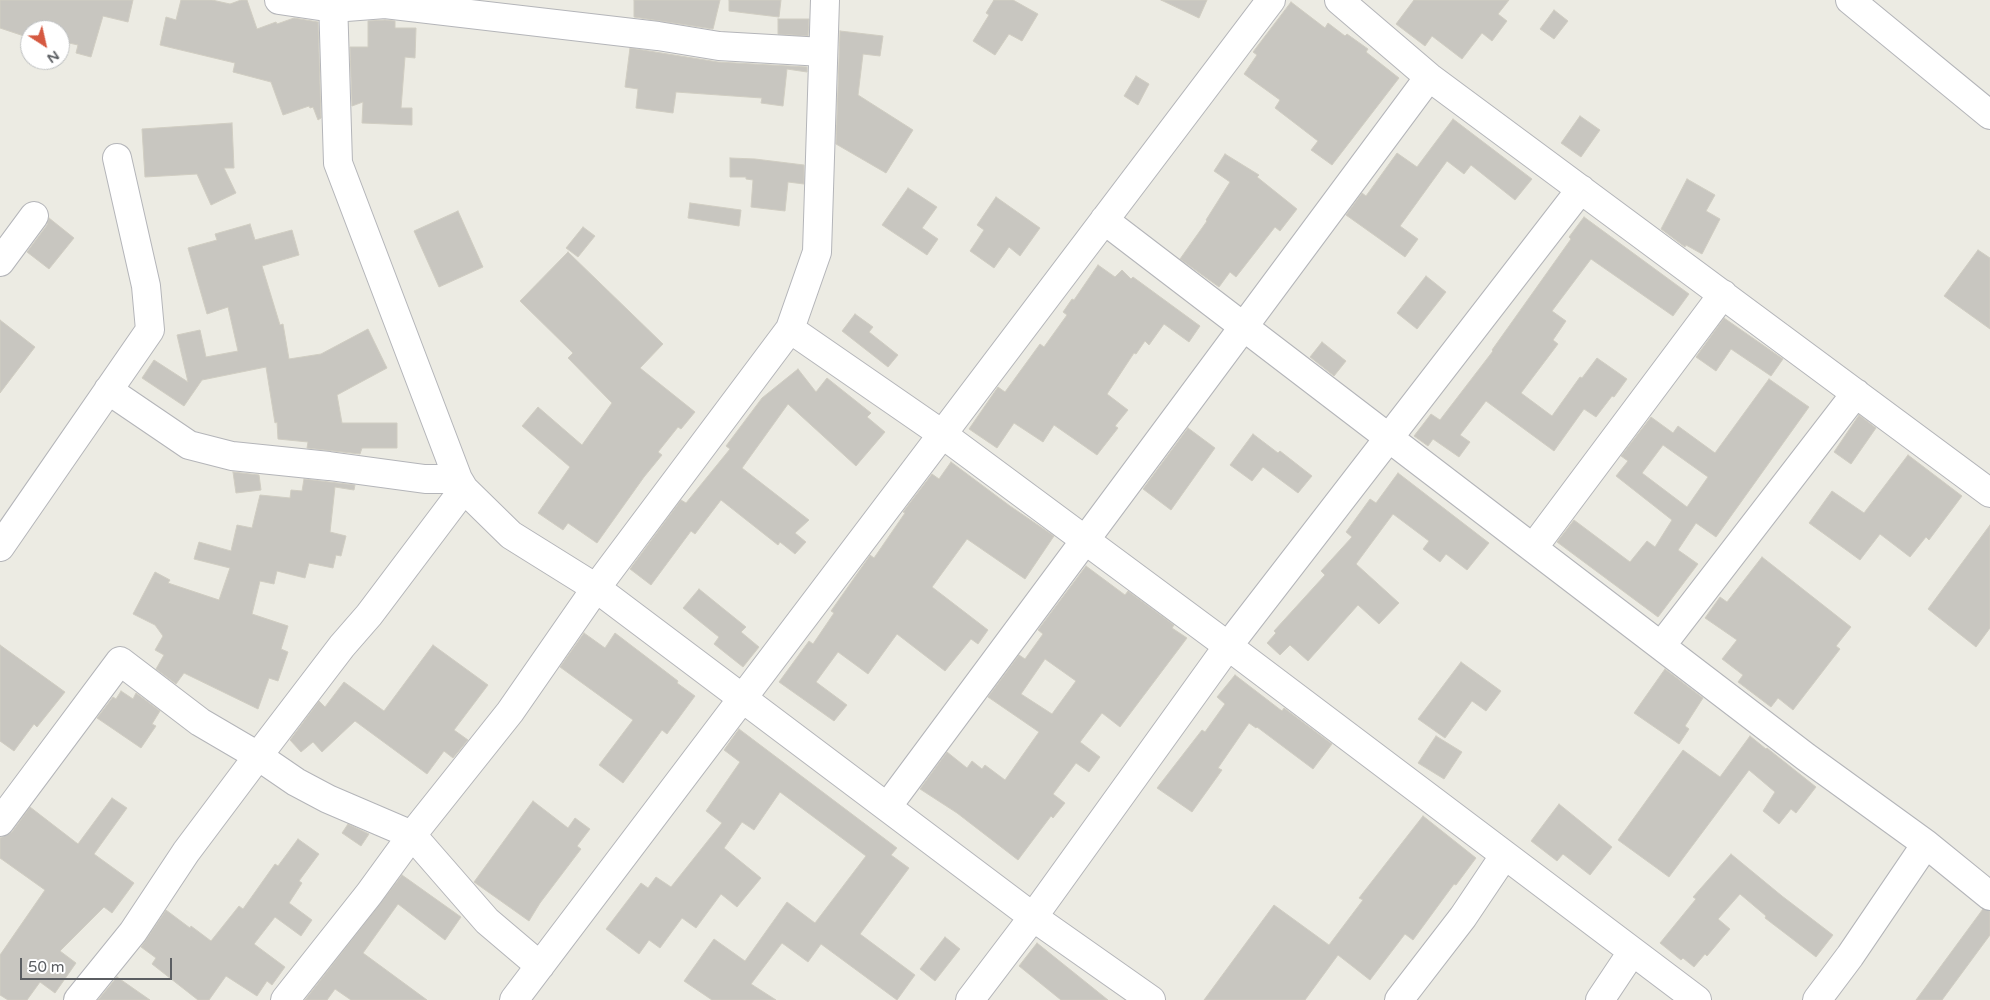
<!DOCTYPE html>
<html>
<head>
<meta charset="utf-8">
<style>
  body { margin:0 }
  #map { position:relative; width:1990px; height:1000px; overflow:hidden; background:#ecebe3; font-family:"Varela Round",sans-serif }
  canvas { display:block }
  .north { position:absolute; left:20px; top:20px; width:50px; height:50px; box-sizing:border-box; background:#fff; border:1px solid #bdbfc0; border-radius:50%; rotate:145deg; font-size:14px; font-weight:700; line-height:20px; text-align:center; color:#5b5e62 }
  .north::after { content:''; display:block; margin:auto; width:18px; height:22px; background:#d55941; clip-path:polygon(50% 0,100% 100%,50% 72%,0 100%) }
  .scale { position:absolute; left:20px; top:958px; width:152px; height:22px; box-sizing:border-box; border:2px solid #5b5e62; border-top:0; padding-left:6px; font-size:15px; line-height:18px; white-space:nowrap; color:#5b5e62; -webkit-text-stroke:4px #fff; paint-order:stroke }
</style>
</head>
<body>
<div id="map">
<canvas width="1990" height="1000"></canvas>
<div class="north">N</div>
<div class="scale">50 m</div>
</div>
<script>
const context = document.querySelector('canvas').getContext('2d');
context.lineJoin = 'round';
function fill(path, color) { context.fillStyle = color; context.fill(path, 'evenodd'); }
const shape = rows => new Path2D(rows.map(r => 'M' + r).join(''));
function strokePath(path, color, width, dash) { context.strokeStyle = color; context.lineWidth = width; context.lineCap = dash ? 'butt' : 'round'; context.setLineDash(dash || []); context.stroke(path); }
const building = shape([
  [0,0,133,0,128,22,103,16,91,57,76,53,78,45,60,41,60,30,30,30,30,38,0,28,0,0],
  [181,0,212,0,230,4,241,0,247,0,257,29,276,22,277,24,294,18,318,22,321,118,318,120,313,107,310,108,309,106,283,115,271,82,233,72,235,63,160,45,166,17,176,20,181,0],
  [634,0,720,0,713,29,634,17,634,0],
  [729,0,781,0,779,17,729,11,729,0],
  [994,0,1013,0,1038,14,1022,41,1009,34,995,55,973,41,989,15,986,13,994,0],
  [1161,0,1207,0,1199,18,1161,0],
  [1414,0,1509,0,1498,14,1507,21,1492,41,1482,33,1462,59,1432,36,1425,46,1396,24,1414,0],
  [1291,2,1325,28,1328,23,1345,36,1347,34,1368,49,1366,52,1399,78,1332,165,1311,150,1318,141,1275,108,1280,100,1244,74,1257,55,1253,52,1291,2],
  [1554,10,1568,21,1554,39,1540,29,1554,10],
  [778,19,809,19,808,36,778,34,778,19],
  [385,20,395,21,395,28,416,28,415,58,405,57,401,108,412,108,412,125,362,123,363,102,352,106,350,47,368,47,368,21,385,20],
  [840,31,883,36,880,56,863,54,858,95,913,130,886,173,836,144,840,31],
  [630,48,718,62,807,67,807,72,787,69,783,106,761,103,762,98,676,92,673,113,636,108,638,89,625,87,630,48],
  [1136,76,1149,84,1138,105,1124,96,1136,76],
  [1580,116,1600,130,1581,157,1561,143,1580,116],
  [1453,119,1532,179,1515,200,1471,165,1464,174,1447,161,1400,226,1418,239,1405,257,1346,215,1362,193,1366,196,1397,153,1417,167,1453,119],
  [232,123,234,168,224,168,236,193,211,205,197,174,145,177,142,129,232,123],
  [1225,154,1259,175,1257,177,1297,209,1280,231,1275,227,1236,277,1230,272,1219,287,1180,259,1207,221,1206,220,1230,182,1214,171,1225,154],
  [730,158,755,159,804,165,804,184,788,182,785,211,751,207,753,180,746,179,746,177,730,177,730,158],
  [1687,179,1715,195,1706,211,1720,219,1702,254,1686,245,1685,247,1661,229,1687,179],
  [908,188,937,207,922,228,938,239,927,255,882,225,908,188],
  [996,197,1040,228,1020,256,1009,247,994,268,970,251,984,230,977,225,996,197],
  [690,203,741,210,739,226,688,218,690,203],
  [458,211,483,267,439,287,414,231,458,211],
  [1584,217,1689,294,1673,316,1591,259,1552,311,1566,321,1553,340,1558,344,1521,393,1552,416,1580,377,1582,378,1597,358,1627,379,1614,397,1612,396,1596,417,1584,409,1554,451,1486,401,1460,435,1470,442,1459,457,1433,439,1428,446,1414,436,1431,414,1440,420,1493,351,1492,350,1571,239,1569,237,1584,217],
  [49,218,74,238,49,269,27,252,47,225,49,218],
  [250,224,255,240,292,230,299,255,262,266,280,325,283,324,289,359,321,354,368,329,387,368,337,395,342,423,397,423,397,448,362,448,360,454,307,448,308,442,278,439,277,422,275,423,266,367,202,380,184,406,142,378,154,360,188,382,177,335,200,330,206,357,238,351,228,307,207,314,188,248,217,240,215,234,250,224],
  [583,227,595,236,578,257,566,248,583,227],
  [1978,250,1990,258,1990,329,1944,296,1978,250],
  [568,252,663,344,640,368,695,412,681,429,678,427,658,452,662,455,644,477,597,543,568,523,563,530,538,513,570,467,522,426,538,407,582,445,612,403,568,358,573,353,520,301,568,252],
  [1098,265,1115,277,1122,270,1131,279,1133,277,1200,326,1189,342,1164,324,1149,345,1145,341,1136,354,1134,353,1107,394,1128,410,1115,426,1118,428,1097,455,1054,425,1043,442,1014,423,997,448,969,429,998,387,1005,392,1040,344,1044,347,1067,315,1063,312,1072,299,1074,300,1098,265],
  [1426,276,1446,292,1417,329,1397,313,1426,276],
  [855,314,873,327,869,332,898,355,888,367,842,331,855,314],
  [1724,318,1783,359,1771,376,1731,349,1716,371,1696,357,1724,318],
  [0,320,35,347,0,393,0,320],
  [1322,342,1346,361,1334,376,1310,357,1322,342],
  [798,369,816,392,827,378,871,413,867,417,885,432,856,466,788,404,742,468,809,520,795,533,806,542,795,554,780,542,778,545,721,500,695,534,691,531,651,585,630,569,681,500,686,503,730,449,726,446,762,398,798,369],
  [1769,379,1809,407,1716,537,1696,523,1678,550,1698,564,1658,617,1557,542,1574,520,1630,562,1647,541,1655,547,1672,520,1616,476,1628,461,1621,456,1651,417,1673,433,1678,426,1715,453,1769,379],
  [1663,445,1708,477,1687,507,1642,473,1663,445],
  [1859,415,1876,428,1851,464,1834,452,1859,415],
  [1188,428,1215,448,1171,510,1143,489,1188,428],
  [1253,434,1278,453,1280,451,1312,476,1298,493,1263,467,1252,481,1230,465,1253,434],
  [1908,455,1962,496,1929,540,1926,537,1910,557,1880,534,1860,560,1809,523,1832,491,1864,513,1908,455],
  [951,462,1010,506,1054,536,1025,579,967,539,932,587,988,630,978,644,971,639,945,671,897,634,868,674,838,652,816,682,847,705,834,721,779,682,809,641,813,644,834,613,831,611,869,557,870,555,874,558,905,513,903,512,932,474,939,479,951,462],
  [233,472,259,475,261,490,236,493,233,472],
  [1398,473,1489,543,1467,570,1446,554,1440,562,1423,549,1429,541,1393,514,1356,564,1399,603,1379,624,1358,605,1308,661,1290,645,1280,655,1267,643,1276,633,1274,631,1325,575,1321,571,1352,537,1346,532,1370,499,1376,503,1398,473],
  [304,479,355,485,354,490,335,487,330,532,346,536,341,556,336,555,333,568,309,563,305,578,277,571,274,584,260,581,252,614,288,626,281,649,288,652,278,681,269,678,258,709,184,673,176,684,156,669,164,655,155,650,163,636,155,625,133,614,155,572,170,580,168,583,219,600,230,568,194,559,199,542,231,551,237,525,252,528,260,495,290,498,291,490,302,491,304,479],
  [1990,525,1990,628,1976,647,1928,609,1990,525],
  [1762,557,1851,627,1836,646,1840,649,1793,710,1778,698,1771,707,1738,682,1743,675,1722,659,1737,640,1705,618,1720,597,1727,602,1762,557],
  [1086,566,1125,595,1128,591,1174,625,1172,628,1187,638,1120,727,1102,713,1080,742,1100,757,1089,772,1076,763,1053,794,1065,803,1053,818,1051,816,1018,860,957,813,920,789,947,752,967,768,972,761,982,769,985,765,1005,780,1039,732,988,697,1019,655,1025,659,1043,634,1038,630,1086,566],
  [1045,659,1076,681,1052,714,1021,694,1045,659],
  [699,589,746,627,741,632,759,647,743,667,714,644,719,637,683,608,699,589],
  [584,633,605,648,615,633,678,681,677,683,695,696,667,734,662,730,623,783,599,765,633,720,560,667,584,633],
  [0,645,65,692,37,727,34,724,14,751,0,741,0,645],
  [433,645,488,685,454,730,468,740,453,758,444,751,427,774,355,721,322,752,313,742,301,752,290,740,319,701,325,707,344,682,384,711,433,645],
  [1461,662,1501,691,1486,711,1472,701,1445,738,1418,719,1461,662],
  [1665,669,1703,698,1685,726,1689,729,1679,744,1634,713,1665,669],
  [1235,675,1282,711,1284,708,1332,744,1313,769,1257,727,1256,728,1249,723,1218,768,1222,770,1192,812,1157,788,1202,730,1205,732,1225,704,1217,697,1235,675],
  [121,691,133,699,136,693,160,711,152,724,156,726,141,748,97,718,113,697,116,699,121,691],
  [739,729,897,848,891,855,909,868,860,934,915,975,897,1000,821,944,808,962,782,943,751,984,776,1000,712,1000,684,981,714,939,745,961,787,902,815,923,866,856,780,792,754,830,742,822,724,848,761,878,737,907,721,894,696,928,682,918,660,948,649,940,639,954,606,929,641,883,648,888,656,877,671,887,722,823,706,811,740,762,724,750,739,729],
  [1436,736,1462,752,1444,779,1418,763,1436,736],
  [1750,736,1766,749,1767,748,1816,787,1796,813,1791,809,1779,824,1763,811,1775,792,1749,770,1669,877,1618,840,1683,750,1720,777,1750,736],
  [112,798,127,808,94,854,134,883,112,913,104,907,60,951,76,963,55,993,40,982,27,1000,8,1000,0,995,0,955,45,890,0,858,0,838,12,832,30,807,78,844,112,798],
  [533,801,568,828,575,818,590,829,577,846,581,849,540,903,529,921,474,882,533,801],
  [1559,804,1612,847,1590,875,1563,854,1557,861,1531,841,1559,804],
  [1423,816,1476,858,1456,885,1454,884,1413,940,1405,934,1370,980,1338,955,1305,1000,1204,1000,1274,905,1329,945,1363,900,1359,898,1423,816],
  [348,824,369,834,361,846,342,833,348,824],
  [298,839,319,854,299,881,302,883,289,903,312,920,301,936,275,917,254,944,285,967,272,985,267,981,257,996,226,976,209,1000,198,1000,152,964,156,958,141,947,166,910,190,928,191,926,211,941,239,906,243,909,275,864,278,866,298,839],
  [1731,854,1782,896,1833,935,1816,957,1765,918,1766,916,1740,894,1718,919,1730,929,1707,956,1705,954,1694,967,1683,958,1681,960,1660,943,1696,899,1693,897,1731,854],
  [402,875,461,917,445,940,398,904,363,953,427,1000,351,1000,335,989,327,1000,305,1000,402,875],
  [1983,909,1990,911,1990,935,1942,1000,1916,1000,1983,909],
  [945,937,960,949,935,981,920,969,945,937],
  [1037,943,1108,1000,1061,1000,1019,966,1037,943],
  [117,977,150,1000,98,1000,117,977]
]);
fill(building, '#c8c6c0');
strokePath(building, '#d0cdc2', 1);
const minor = shape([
  [279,0,333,8,385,4,658,36,719,46,823,52],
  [333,0,338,163,458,479,464,489,511,535,596,588,1033,917,1151,1000],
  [1339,0,1429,77,1990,493],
  [1850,0,1990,115],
  [1104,220,1806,757,1926,844,1990,896],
  [0,262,34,216],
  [790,329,942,434,1228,646,1697,1000],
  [108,390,189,445,232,456,329,466,425,479,458,479],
  [0,547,150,330,146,286,117,158],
  [1533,548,1723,294],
  [1661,646,1856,393],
  [887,807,1429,77],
  [0,822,120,661,200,722,258,756,342,646,369,615,464,489],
  [78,1000,133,932,186,852,258,756,296,782,328,799,412,835,487,921,540,966],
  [285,1000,369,894,412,835,510,712,596,588,790,329,817,252,825,0],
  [514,1000,1271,0],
  [970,1000,1033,917,1228,646,1581,189],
  [1399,1000,1463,917,1504,856],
  [1600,1000,1632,952],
  [1817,1000,1850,956,1926,844]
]);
strokePath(minor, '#b4b5b9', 30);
strokePath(minor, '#fff', 28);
</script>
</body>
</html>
